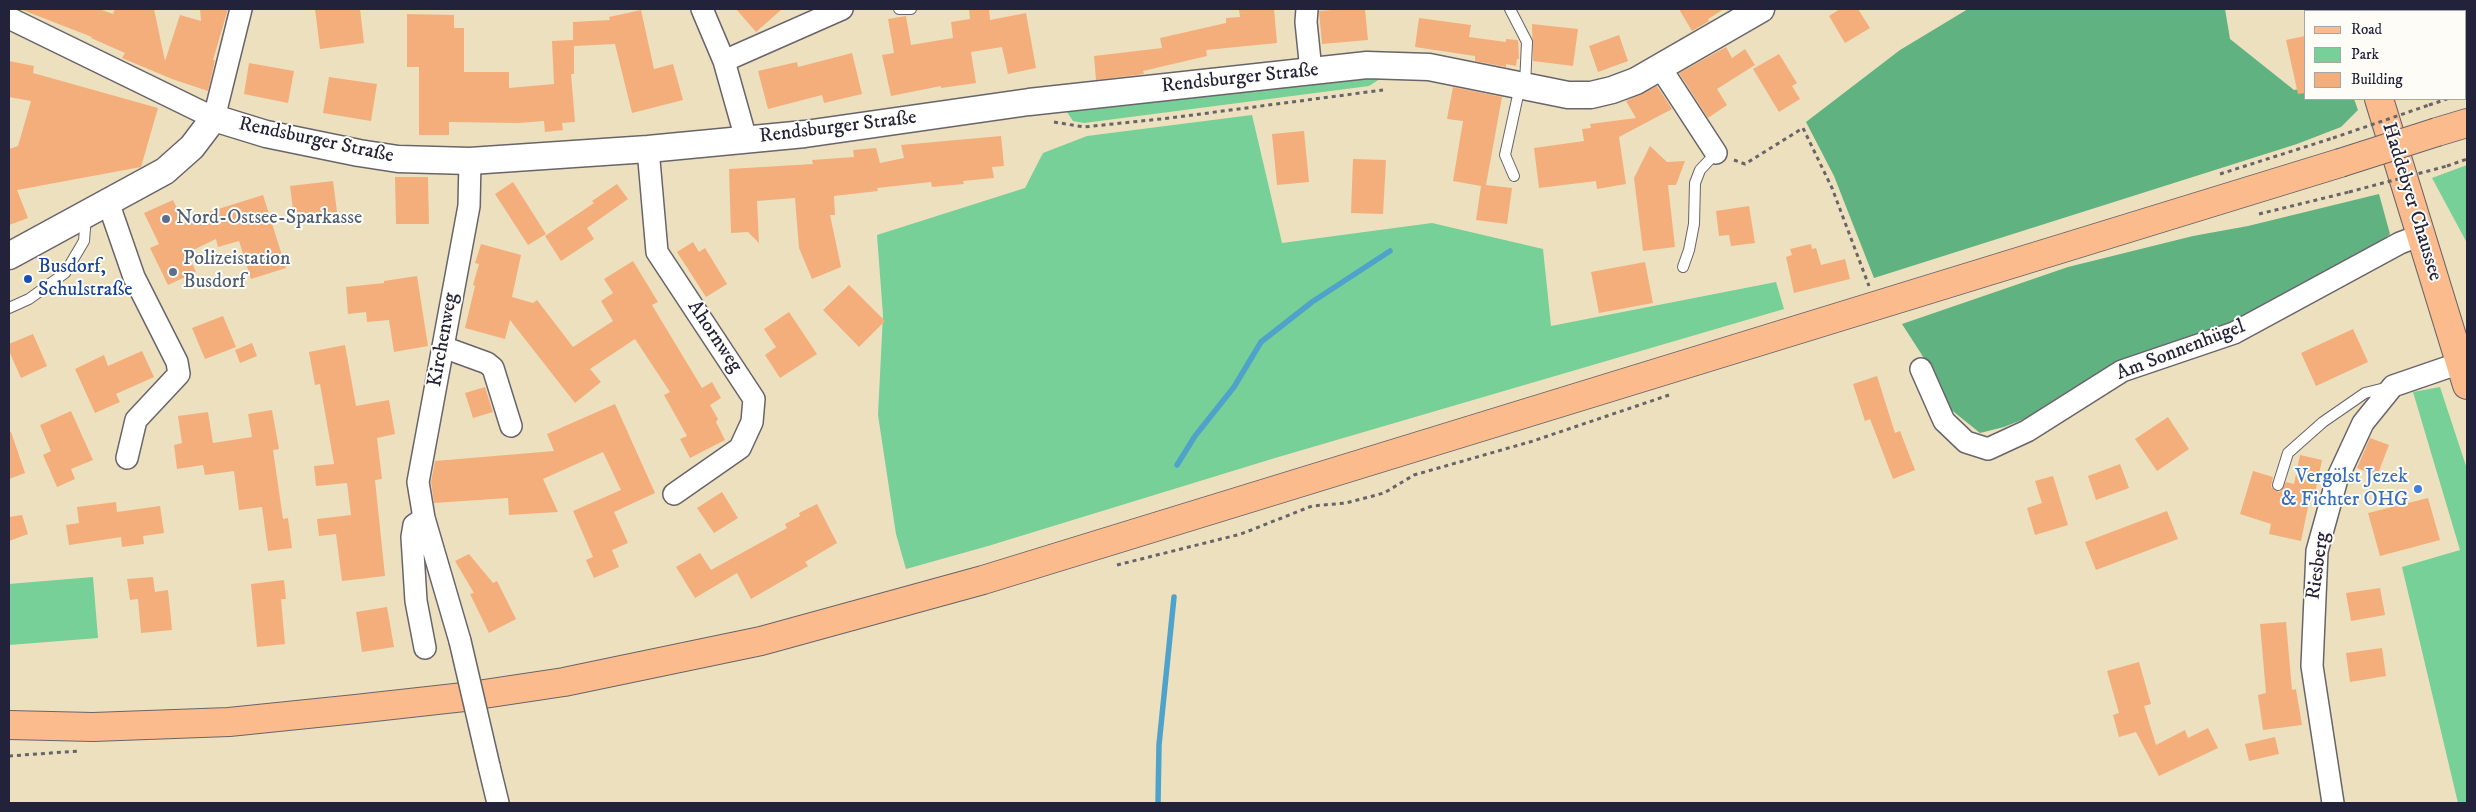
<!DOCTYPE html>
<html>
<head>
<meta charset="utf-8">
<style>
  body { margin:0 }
  #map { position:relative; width:2476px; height:812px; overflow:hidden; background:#ece0bf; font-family:"IM FELL DW Pica",serif }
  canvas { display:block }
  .frame { position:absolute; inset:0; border:10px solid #22223b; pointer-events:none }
  .legend { position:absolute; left:2304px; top:10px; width:162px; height:90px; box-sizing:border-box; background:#fdfcf7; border:1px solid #a5a5ac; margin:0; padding:6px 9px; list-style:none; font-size:15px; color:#22223b }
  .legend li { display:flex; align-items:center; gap:10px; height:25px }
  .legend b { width:25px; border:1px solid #a5a5ac }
</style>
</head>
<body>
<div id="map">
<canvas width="2476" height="812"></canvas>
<div class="frame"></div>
<ul class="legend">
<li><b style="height:6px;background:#fbbb8d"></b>Road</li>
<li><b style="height:14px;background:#76d097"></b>Park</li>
<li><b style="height:14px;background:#f4ae7c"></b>Building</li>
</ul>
</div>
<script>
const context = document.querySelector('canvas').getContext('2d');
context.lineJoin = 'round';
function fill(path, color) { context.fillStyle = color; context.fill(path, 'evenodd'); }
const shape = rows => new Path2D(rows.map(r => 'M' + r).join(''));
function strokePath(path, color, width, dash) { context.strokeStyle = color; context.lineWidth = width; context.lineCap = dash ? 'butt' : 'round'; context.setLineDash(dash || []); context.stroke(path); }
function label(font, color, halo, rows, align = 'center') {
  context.font = font + ' "IM FELL DW Pica",serif'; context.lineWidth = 4; context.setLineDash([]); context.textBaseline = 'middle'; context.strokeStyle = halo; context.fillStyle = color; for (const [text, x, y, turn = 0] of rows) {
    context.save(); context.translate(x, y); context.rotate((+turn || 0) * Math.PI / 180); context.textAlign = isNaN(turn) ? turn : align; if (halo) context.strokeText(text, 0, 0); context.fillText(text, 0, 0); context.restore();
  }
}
fill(shape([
  [1383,77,1369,86,1084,123,1073,121,1065,109,1304,79],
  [1252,115,1282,243,1432,223,1543,249,1551,326,1776,282,1784,309,1275,458,988,546,906,569,896,534,878,415,883,315,877,235,1025,188,1043,153,1087,136],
  [2467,165,2467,243,2432,178],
  [2440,387,2467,469,2467,803,2458,803,2402,567,2460,550,2413,392],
  [93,577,98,638,9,645,9,584]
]), '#76d097');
fill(shape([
  [1968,9,2225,9,2230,39,2294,90,2305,88,2305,99,2354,99,2358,110,2341,127,2297,144,1874,278,1834,176,1806,122,1900,50],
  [2379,194,2390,234,2357,261,2233,325,2119,361,2029,417,2004,427,1980,433,1949,408,1922,355,1902,324,2068,267,2193,236,2248,226]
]), '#60b280');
strokePath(shape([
  [1177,465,1195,436,1234,387,1261,342,1312,302,1390,251],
  [1158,803,1159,745,1174,597]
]), '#4fa3cb', 5.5);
fill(shape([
  [20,9,99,9,113,14,115,9,154,9,165,61,180,15,201,21,200,9,228,9,213,60,215,60,208,91,172,79,122,58,125,53,91,38,92,37],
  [315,9,360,9,364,43,320,49],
  [736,9,782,9,756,32],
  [969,9,989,9,990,20,1026,13,1036,68,1008,74,1002,47,971,52,976,83,941,88,941,86,891,96,882,55,894,53,888,19,906,16,911,45,953,38,951,22,970,19],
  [1239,9,1274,9,1277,43,1206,50,1207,56,1143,71,1144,74,1096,80,1094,56,1162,48,1160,38,1226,23,1226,18,1240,17],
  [1345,9,1365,9,1368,40,1322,44,1319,11],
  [1679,9,1724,9,1708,19,1709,21,1692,31],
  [1840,9,1858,9,1870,28,1845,43,1829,16],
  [641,10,654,69,673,64,683,100,632,113,615,44,574,46,574,74,571,74,575,122,562,123,563,130,545,132,544,121,518,123,449,122,449,135,419,135,419,67,407,67,407,14,454,15,454,28,464,28,464,72,509,72,509,88,554,84,552,41,573,40,573,22,610,20,609,17],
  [1419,18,1471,25,1469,37,1506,42,1506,39,1518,40,1519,59,1517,59,1516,66,1506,64,1506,67,1475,61,1475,56,1415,47],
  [1532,24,1578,29,1573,66,1533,61],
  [1619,35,1628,61,1598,72,1589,46],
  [2305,36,2305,93,2298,94,2286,40],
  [1726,47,1732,58,1745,49,1755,65,1717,89,1727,105,1708,118,1679,73],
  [852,53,862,94,824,103,822,95,768,109,758,71,797,62,798,67],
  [1779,54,1797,83,1792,86,1800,99,1779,112,1753,69],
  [9,61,34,66,33,73,158,108,141,167,17,190,28,218,9,225,9,149,18,146,31,101,9,97],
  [249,63,294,71,288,103,244,94],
  [329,77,377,84,371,121,323,113],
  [1657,86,1672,109,1619,137,1626,184,1597,189,1596,181,1539,188,1534,148,1584,141,1582,129,1591,128,1590,124,1636,118,1626,101],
  [1453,87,1502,97,1486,185,1512,188,1507,224,1476,220,1481,186,1453,181,1463,121,1447,119],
  [1304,131,1309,182,1277,185,1272,134],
  [1001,136,1004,166,992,167,994,178,963,181,964,184,932,187,931,182,877,188,878,191,834,196,835,215,830,215,841,267,812,279,799,248,795,198,757,201,759,243,748,232,731,233,729,169,813,164,812,160,854,157,853,150,876,148,880,163,904,158,901,145],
  [1650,146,1667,162,1685,161,1676,185,1668,185,1675,247,1643,251,1634,178],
  [1353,159,1386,160,1383,214,1351,213],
  [395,177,428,177,429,224,396,224],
  [333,181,337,212,294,218,290,186],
  [513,182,546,234,528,245,495,194],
  [617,184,628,199,587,228,594,239,561,261,545,236,594,203,592,201],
  [263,195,286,268,251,279,239,241,218,247,216,239,187,253,196,272,168,285,150,248,159,244,144,213,173,200,183,220],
  [1749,206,1755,243,1731,246,1729,235,1719,236,1716,211],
  [693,242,699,252,705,248,727,284,706,297,677,252],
  [481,244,521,255,512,297,533,303,537,300,573,347,613,321,601,301,613,293,604,279,633,261,658,302,652,305,702,388,712,382,721,398,710,405,718,419,716,422,725,440,690,458,680,439,687,436,664,395,670,392,635,339,590,369,601,382,575,403,510,320,505,339,465,328,475,286,473,285,479,264,475,263],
  [1811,244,1812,249,1816,248,1821,265,1845,259,1850,279,1794,293,1786,257,1792,255,1790,249],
  [1645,262,1653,303,1599,313,1591,272],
  [417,276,428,346,394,352,389,320,367,322,366,312,348,314,346,287,384,283,384,281],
  [849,285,885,321,859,347,823,310],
  [789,312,817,354,780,378,765,355,776,347,764,329],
  [223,316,236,347,205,359,192,328],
  [2353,329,2368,362,2316,386,2301,353],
  [33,334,47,366,21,378,9,351,9,344],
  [252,343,257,356,240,363,235,350],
  [345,345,356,406,389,400,395,434,377,438,382,479,375,480,385,576,342,581,336,534,319,536,317,519,351,515,347,483,316,486,314,466,334,464,320,384,315,385,309,352],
  [142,351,154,377,116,394,120,402,95,413,75,369,104,355,108,366],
  [1877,376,1895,433,1900,431,1915,470,1893,479,1870,419,1865,421,1853,384],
  [485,387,493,412,473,418,465,393],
  [615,404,655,493,614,512,628,543,612,550,619,567,594,578,586,560,593,557,573,511,621,490,603,452,543,479,558,512,509,515,508,498,434,503,431,482,435,461,554,451,547,434],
  [272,410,279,449,273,450,283,519,288,518,292,548,268,551,262,507,239,510,234,471,205,475,203,465,177,469,174,445,182,443,178,416,208,412,213,443,252,437,248,414],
  [71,411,93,460,71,469,75,479,57,487,43,455,51,451,40,425],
  [2168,417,2189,449,2157,471,2135,439],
  [9,432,11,432,25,473,9,479],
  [2370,438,2389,445,2377,476,2357,468],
  [2300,455,2322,460,2314,498,2310,497,2301,541,2269,534,2271,524,2240,514,2253,471,2273,477,2271,487,2276,491,2280,492,2286,482,2294,484],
  [2120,464,2129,488,2096,500,2088,476],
  [2053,476,2068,525,2035,535,2027,508,2042,503,2035,481],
  [722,492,738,518,714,533,697,508],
  [2428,498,2440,540,2380,556,2368,513],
  [116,502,117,512,160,506,164,533,143,536,144,544,122,547,121,537,69,545,66,525,79,523,77,507],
  [817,504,837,543,805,562,808,566,751,599,737,573,695,598,676,567,700,553,711,570,787,528,785,524,800,516,799,513],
  [2167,511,2178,539,2096,570,2085,542],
  [22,515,28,534,9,541,9,517],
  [469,554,493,583,497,581,516,619,489,633,470,594,474,593,455,561],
  [153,577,155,592,168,590,172,630,141,633,138,599,130,600,127,579],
  [284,580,286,599,281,599,285,644,257,647,251,584],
  [2380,588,2385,615,2351,621,2346,593],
  [387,607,394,647,362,652,356,612],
  [2286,622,2292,690,2296,689,2302,725,2263,730,2258,695,2266,693,2260,624],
  [2382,648,2386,676,2350,682,2346,653],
  [2139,662,2151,704,2144,706,2156,745,2185,730,2188,738,2208,728,2218,748,2159,776,2136,732,2119,737,2113,715,2119,713,2107,671],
  [2275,737,2279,754,2249,761,2245,744]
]), '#f4ae7c');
const service = shape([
  [899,9,911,9],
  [1510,9,1527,42,1525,85],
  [1514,176,1505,155,1520,86],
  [1683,267,1689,250,1694,224,1695,183,1700,170,1716,153],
  [9,308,29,299,65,273,84,241,86,216],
  [2278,485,2288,453,2323,422,2365,393,2389,387]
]);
const minor = shape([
  [702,9,724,61,746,139],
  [1307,9,1306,22,1311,71],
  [9,18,214,118,241,9],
  [724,61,842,9],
  [1660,67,1716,153],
  [648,149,657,252,754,399,752,422,740,448,674,494],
  [108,202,134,277,177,362,179,374,136,420,127,458],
  [443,347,487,363,493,368,511,426],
  [1921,369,1944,421,1966,442,1988,449,2027,431,2122,371,2234,333,2400,243,2421,235],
  [424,518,414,525,412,537,416,601,425,648],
  [460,641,424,518,418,482,469,206,470,161],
  [489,766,498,803],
  [2333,803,2312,666,2317,551,2337,479,2363,423,2393,386,2460,363]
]);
const tertiary = shape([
  [9,256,165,171,192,147,214,118,266,134,359,153,398,159,470,161,648,149,805,134,1029,102,1367,65,1429,67,1568,95,1591,95,1612,90,1636,81,1761,9]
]);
const primary = shape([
  [2358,9,2359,11],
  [2379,99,2467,385],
  [2437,132,2467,123],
  [9,725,93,727,229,722,356,709,464,697,564,682,761,641,983,580,2340,163]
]);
strokePath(service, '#696469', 12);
strokePath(minor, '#696469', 24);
strokePath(tertiary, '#696469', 29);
strokePath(primary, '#696469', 30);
strokePath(shape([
  [2326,9,2327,11],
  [2465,93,2467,92],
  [2429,105,2447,99],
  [1054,122,1084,127,1170,118,1383,90],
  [1734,160,1745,164,1803,128,1832,188,1869,286],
  [2447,166,2467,159],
  [2220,174,2333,138],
  [2259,214,2349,192],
  [1117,565,1241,534,1312,506,1346,503,1384,493,1414,475,1533,441,1669,395],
  [9,756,79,751]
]), '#696469', 3, [4, 4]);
strokePath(service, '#fff', 10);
strokePath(minor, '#fff', 21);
strokePath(tertiary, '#fff', 26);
strokePath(primary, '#fbbb8d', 28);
const minorBridge = shape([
  [460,641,489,766]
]);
const primaryBridge = shape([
  [2340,163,2437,132]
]);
strokePath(minorBridge, '#696469', 24, []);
strokePath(primaryBridge, '#696469', 30, []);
strokePath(shape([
  [2333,138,2429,105],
  [2349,192,2447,166]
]), '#696469', 3, [4, 4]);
strokePath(minorBridge, '#fff', 21);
strokePath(primaryBridge, '#fbbb8d', 28);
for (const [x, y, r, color] of [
  [166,219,5,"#5c6f8a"],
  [173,272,5,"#5c6f8a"],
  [28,279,5,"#1a4fb4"],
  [2418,489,5,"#3f7fe0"]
]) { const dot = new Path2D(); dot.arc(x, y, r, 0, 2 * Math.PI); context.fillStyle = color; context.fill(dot); strokePath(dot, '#fdfcf7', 2); }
label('20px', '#22223b', '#fdfcf7', [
  ["Rendsburger Straße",1240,79,-6],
  ["Rendsburger Straße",838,128,-7],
  ["Rendsburger Straße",316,141,12],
  ["Haddebyer Chaussee",2411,202,73],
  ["Ahornweg",714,337,56],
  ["Kirchenweg",444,340,-80],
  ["Am Sonnenhügel",2181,351,-21],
  ["Riesberg",2319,566,-82]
]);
label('20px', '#4e5e75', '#fdfcf7', [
  ["Nord-Ostsee-Sparkasse",176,219],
  ["Polizeistation",183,260],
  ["Busdorf",183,283]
], 'left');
label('20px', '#164399', '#fdfcf7', [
  ["Busdorf,",38,268],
  ["Schulstraße",38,291]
], 'left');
label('20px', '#366cbe', '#fdfcf7', [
  ["Vergölst Jezek",2408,478],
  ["& Fichter OHG",2408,501]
], 'right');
</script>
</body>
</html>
